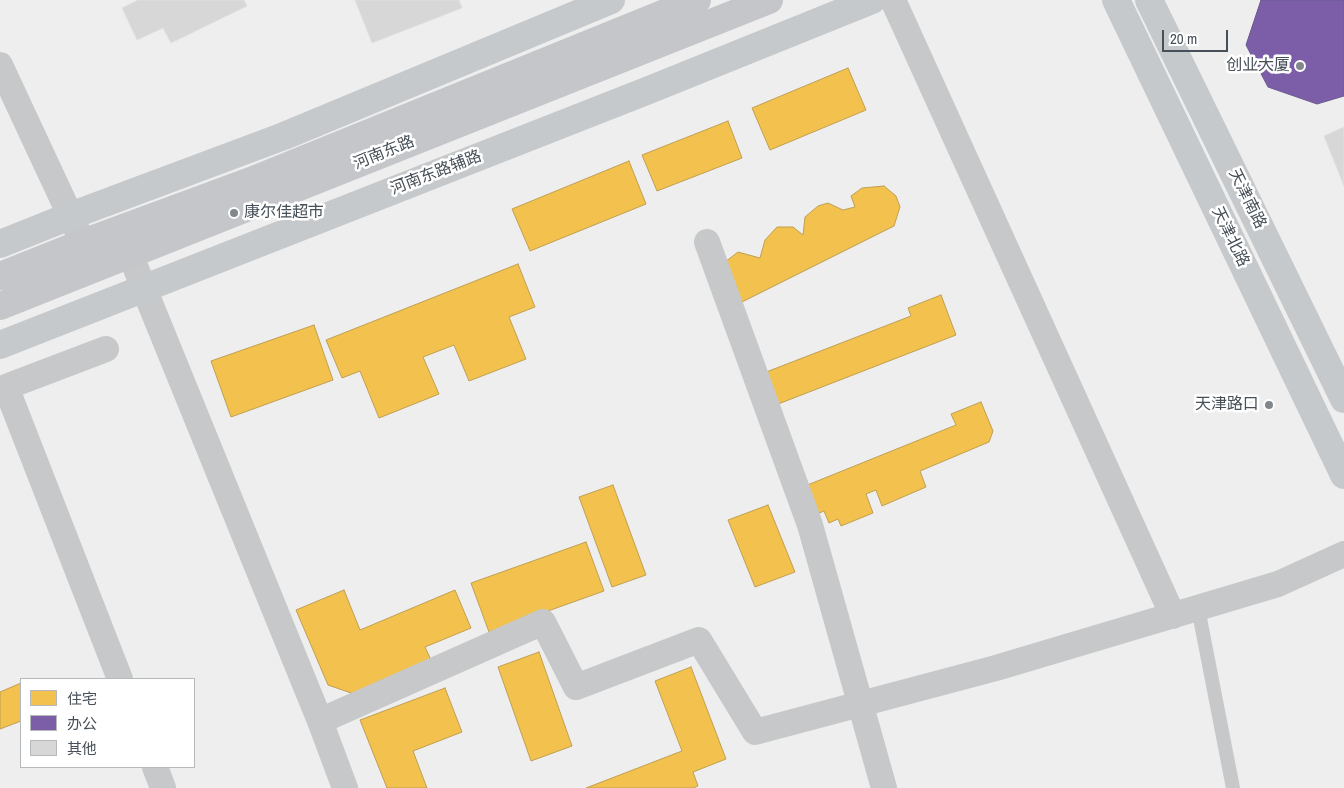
<!DOCTYPE html>
<html>
<head>
<meta charset="utf-8">
<style>
  body { margin:0 }
  #map { position:relative; width:1344px; height:788px; overflow:hidden; background:#eee; font-family:"Archivo Narrow","Noto Sans SC",sans-serif }
  canvas { display:block }
  .legend { position:absolute; left:20px; top:678px; width:175px; height:90px; box-sizing:border-box; background:#fff; border:1px solid #b5b9bc; margin:0; padding:6px 9px; list-style:none; font-size:15px; color:#475058 }
  .legend li { display:flex; align-items:center; gap:10px; height:25px }
  .legend b { width:25px; border:1px solid #b5b9bc }
  .scale { position:absolute; left:1162px; top:30px; width:66px; height:22px; box-sizing:border-box; border:2px solid #475058; border-top:0; padding-left:6px; font-size:15px; line-height:18px; white-space:nowrap; color:#475058; -webkit-text-stroke:4px #fff; paint-order:stroke }
</style>
</head>
<body>
<div id="map">
<canvas width="1344" height="788"></canvas>
<ul class="legend">
<li><b style="height:14px;background:#f2c14e"></b>住宅</li>
<li><b style="height:14px;background:#7b5ea7"></b>办公</li>
<li><b style="height:14px;background:#d7d7d8"></b>其他</li>
</ul>
<div class="scale">20 m</div>
</div>
<script>
const context = document.querySelector('canvas').getContext('2d');
context.lineJoin = 'round';
function fill(path, color) { context.fillStyle = color; context.fill(path, 'evenodd'); }
const shape = rows => new Path2D(rows.map(r => 'M' + r).join(''));
function strokePath(path, color, width, dash) { context.strokeStyle = color; context.lineWidth = width; context.lineCap = dash ? 'butt' : 'round'; context.setLineDash(dash || []); context.stroke(path); }
function label(font, color, halo, rows, align = 'center') {
  context.font = font + ' "Archivo Narrow","Noto Sans SC",sans-serif'; context.lineWidth = 5; context.setLineDash([]); context.textBaseline = 'middle'; context.strokeStyle = halo; context.fillStyle = color; for (const [text, x, y, turn = 0] of rows) {
    context.save(); context.translate(x, y); context.rotate((+turn || 0) * Math.PI / 180); context.textAlign = isNaN(turn) ? turn : align; if (halo) context.strokeText(text, 0, 0); context.fillText(text, 0, 0); context.restore();
  }
}
const homes = shape([
  [848,68,866,110,770,150,752,108,848,68],
  [728,121,742,158,657,191,642,155,728,121],
  [629,161,646,204,530,251,512,209,629,161],
  [884,186,896,196,900,207,894,226,742,302,725,262,738,252,760,258,765,240,777,227,793,227,803,235,805,217,818,206,828,203,843,210,855,207,851,196,862,188,884,186],
  [518,264,535,307,509,317,526,359,469,381,454,345,423,357,439,394,379,418,360,371,342,378,326,340,518,264],
  [941,295,956,335,773,406,761,374,911,316,908,308,941,295],
  [314,325,333,380,231,417,211,361,314,325],
  [981,402,993,431,989,442,920,471,926,487,882,506,876,490,866,494,873,513,841,526,838,519,829,523,824,511,817,514,805,486,956,425,951,414,981,402],
  [613,485,646,575,612,587,579,497,613,485],
  [768,505,795,572,755,587,728,520,768,505],
  [586,542,604,591,489,632,471,583,586,542],
  [344,590,360,630,455,590,471,628,425,647,432,662,354,694,328,685,296,610,344,590],
  [539,652,572,746,531,761,498,667,539,652],
  [691,667,726,759,693,772,698,786,693,788,586,788,682,751,655,681,691,667],
  [21,683,21,721,0,729,0,692,21,683],
  [445,688,462,732,413,751,427,788,387,788,360,720,445,688]
]);
fill(homes, '#f2c14e');
strokePath(homes, '#bf9f51', 1);
const offices = shape([
  [1261,0,1344,0,1344,96,1317,104,1268,87,1246,45,1261,0]
]);
fill(offices, '#7b5ea7');
strokePath(offices, '#6b5a8f', 1);
const building = shape([
  [138,0,244,0,247,6,171,43,163,28,137,40,122,8,138,0],
  [355,0,459,0,462,8,372,43,355,0],
  [1344,127,1344,186,1324,136,1344,127]
]);
fill(building, '#d7d7d8');
strokePath(building, '#dfe0e1', 1);
strokePath(shape([
  [1198,608,1233,788]
]), '#c6c8c9', 14);
strokePath(shape([
  [893,0,1173,616],
  [0,65,83,243,130,254,320,721,345,788],
  [707,242,810,525,884,788],
  [106,349,6,387,120,679],
  [320,721,543,622,576,687,699,640,755,732,996,668,1278,584,1344,554],
  [155,767,163,788]
]), '#c6c8c9', 26);
strokePath(shape([
  [1116,0,1344,475],
  [1149,0,1344,399],
  [0,244,70,216,284,136,611,0],
  [0,345,649,90,872,0]
]), '#c6c9cb', 28);
strokePath(shape([
  [0,276,83,243,251,181,697,0],
  [0,306,769,0]
]), '#c4c6c9', 28);
for (const [x, y, r, color] of [
  [1300,66,5,"#81878c"],
  [234,213,5,"#81878c"],
  [1269,405,5,"#81878c"]
]) { const dot = new Path2D(); dot.arc(x, y, r, 0, 2 * Math.PI); context.fillStyle = color; context.fill(dot); strokePath(dot, '#fff', 2); }
label('16px', '#475058', '#fff', [
  ["创业大厦",1290,66],
  ["康尔佳超市",244,213,"left"],
  ["天津路口",1259,405]
], 'right');
label('16px', '#475058', '#fff', [
  ["河南东路",384,153,-22],
  ["河南东路辅路",436,173,-21],
  ["天津南路",1247,199,64],
  ["天津北路",1230,237,64]
]);
</script>
</body>
</html>
